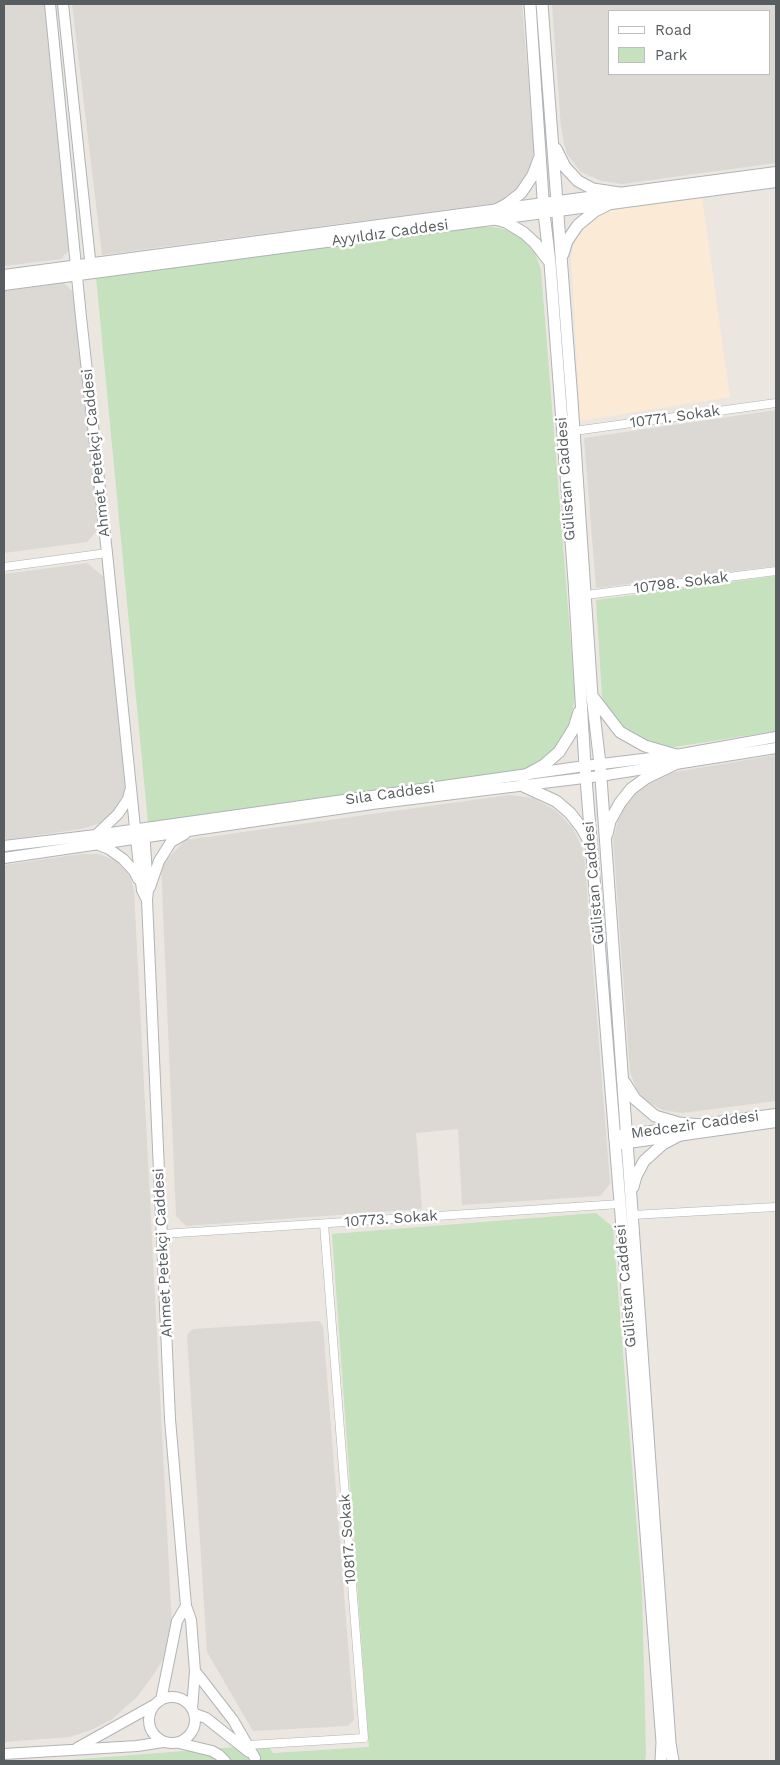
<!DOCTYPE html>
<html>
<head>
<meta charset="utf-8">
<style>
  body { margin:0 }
  #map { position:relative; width:780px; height:1765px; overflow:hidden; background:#ebe6e0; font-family:"Work Sans",sans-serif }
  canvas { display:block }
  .frame { position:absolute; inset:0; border:5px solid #585d60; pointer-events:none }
  .legend { position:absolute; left:608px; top:10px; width:162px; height:65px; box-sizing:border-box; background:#fff; border:1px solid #bcbebf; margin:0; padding:6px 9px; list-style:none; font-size:15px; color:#585d60 }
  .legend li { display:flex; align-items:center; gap:10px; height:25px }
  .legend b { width:25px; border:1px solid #bcbebf }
</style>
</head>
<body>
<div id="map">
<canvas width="780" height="1765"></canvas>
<div class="frame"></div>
<ul class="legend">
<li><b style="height:6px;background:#fff"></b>Road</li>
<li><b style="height:14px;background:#c5e1bd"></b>Park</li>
</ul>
</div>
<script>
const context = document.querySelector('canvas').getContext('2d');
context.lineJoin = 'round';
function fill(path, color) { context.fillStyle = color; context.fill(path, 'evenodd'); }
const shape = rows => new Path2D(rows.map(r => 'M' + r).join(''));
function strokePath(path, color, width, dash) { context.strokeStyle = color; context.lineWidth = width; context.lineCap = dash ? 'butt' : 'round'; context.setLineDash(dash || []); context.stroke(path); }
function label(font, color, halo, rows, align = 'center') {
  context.font = font + ' "Work Sans",sans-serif'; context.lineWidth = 5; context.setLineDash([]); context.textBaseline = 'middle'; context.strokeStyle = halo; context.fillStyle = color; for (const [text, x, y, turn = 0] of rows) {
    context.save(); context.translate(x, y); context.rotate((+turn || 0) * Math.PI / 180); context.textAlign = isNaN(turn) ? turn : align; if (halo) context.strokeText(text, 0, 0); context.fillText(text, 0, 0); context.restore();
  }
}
fill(shape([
  [702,197,730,397,580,421,571,257,573,246,577,237,590,221,610,210]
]), '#fbead5');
fill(shape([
  [4,4,45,4,71,248,61,259,4,266],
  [72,4,522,4,534,149,531,169,520,186,504,200,490,204,102,255],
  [552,4,776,4,776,163,622,184,601,181,581,172,567,154,564,143,561,127],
  [609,11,769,11,769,74,609,74],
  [64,283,75,294,99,528,87,542,4,553,4,291],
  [776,410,776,566,596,588,584,438],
  [87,563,104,577,125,786,123,795,114,811,101,823,81,829,4,840,4,574],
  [776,755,776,1101,682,1113,663,1110,648,1102,642,1097,636,1088,630,1072,613,839,618,821,626,804,639,789,649,782,669,773],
  [509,795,533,798,555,810,573,828,584,852,610,1184,600,1196,462,1205,458,1129,416,1133,422,1209,186,1226,176,1216,161,865,186,840],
  [81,854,99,854,114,860,126,870,130,877,134,890,172,1627,163,1659,154,1674,137,1697,111,1720,91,1730,69,1737,4,1742,4,865],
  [319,1321,323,1326,354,1720,348,1726,253,1731,207,1652,187,1335,193,1329]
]), '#dcd8d4');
fill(shape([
  [473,227,493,227,504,229,513,233,522,239,535,253,541,270,575,696,570,725,555,749,541,761,525,769,514,772,148,823,96,277],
  [776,576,776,731,668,748,655,745,622,728,604,703,602,696,596,600],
  [596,1213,613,1227,642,1592,646,1755,645,1761,55,1761,263,1745,269,1747,273,1753,369,1747,332,1234]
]), '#c5e1bd');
const minor = shape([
  [574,431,776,403],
  [4,567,107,553],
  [586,595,776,571],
  [632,1215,776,1207],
  [162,1234,620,1204],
  [248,1745,364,1738,324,1224]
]);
const tertiary = shape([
  [50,4,81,317,107,553,138,857,142,890,147,900],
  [63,4,91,269],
  [4,275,776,172],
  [4,285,776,182],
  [144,829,148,890,147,900,170,1419,186,1606,191,1620,195,1671,192,1709],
  [97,834,118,814,128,799,130,791],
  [99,845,109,849,123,859,134,871,138,879],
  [4,846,96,835,585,766,676,755,776,737],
  [4,858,372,804,600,776,776,748],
  [150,887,159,861,171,842,185,834],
  [614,1136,776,1114],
  [621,1144,776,1122],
  [195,1671,233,1720,255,1758],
  '149 1720a23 23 0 1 1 46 0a23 23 0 1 1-46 0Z',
  [161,1700,177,1621,186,1606],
  [195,1714,206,1718,249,1752],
  [179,1743,212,1751,219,1755,225,1761],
  [77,1748,154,1705],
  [4,1754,137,1746,163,1742]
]);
const secondary = shape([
  [530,4,544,213,550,263,574,581,585,766,634,1377,662,1742,661,1761],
  [542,4,572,401,592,696,600,764,670,1743,673,1761],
  [556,149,565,167,578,181,593,189,619,193],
  [496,210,507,204,521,193,533,175,539,159],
  [495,219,506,222,524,233,535,243,549,261],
  [563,254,567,241,578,225,595,211,607,205],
  [593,697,620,732,645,746,676,755],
  [526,775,544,765,559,752,574,728,579,712],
  [521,785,556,801,570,813,581,827,589,841],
  [607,834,610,821,620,803,631,789,646,778,675,764],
  [625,1083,635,1099,655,1116,679,1123,701,1125],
  [633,1187,636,1176,644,1161,663,1144,678,1136]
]);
strokePath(minor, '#b0b4b7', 9);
strokePath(tertiary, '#b0b4b7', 12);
strokePath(secondary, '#afb4b7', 13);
strokePath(minor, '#fff', 8);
strokePath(tertiary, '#fff', 10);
strokePath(secondary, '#fff', 11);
label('15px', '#585d60', '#fff', [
  ["Ayyıldız Caddesi",390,233,-8],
  ["10771. Sokak",675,417,-8],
  ["Ahmet Petekçi Caddesi",96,453,-96],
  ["Gülistan Caddesi",566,479,-94],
  ["10798. Sokak",681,583,-7],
  ["Sıla Caddesi",390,794,-8],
  ["Gülistan Caddesi",594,883,-95],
  ["Medcezir Caddesi",695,1125,-8],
  ["10773. Sokak",391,1219,-4],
  ["Ahmet Petekçi Caddesi",163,1253,-93],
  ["Gülistan Caddesi",626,1286,-95],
  ["10817. Sokak",348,1539,-94]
]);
</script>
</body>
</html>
